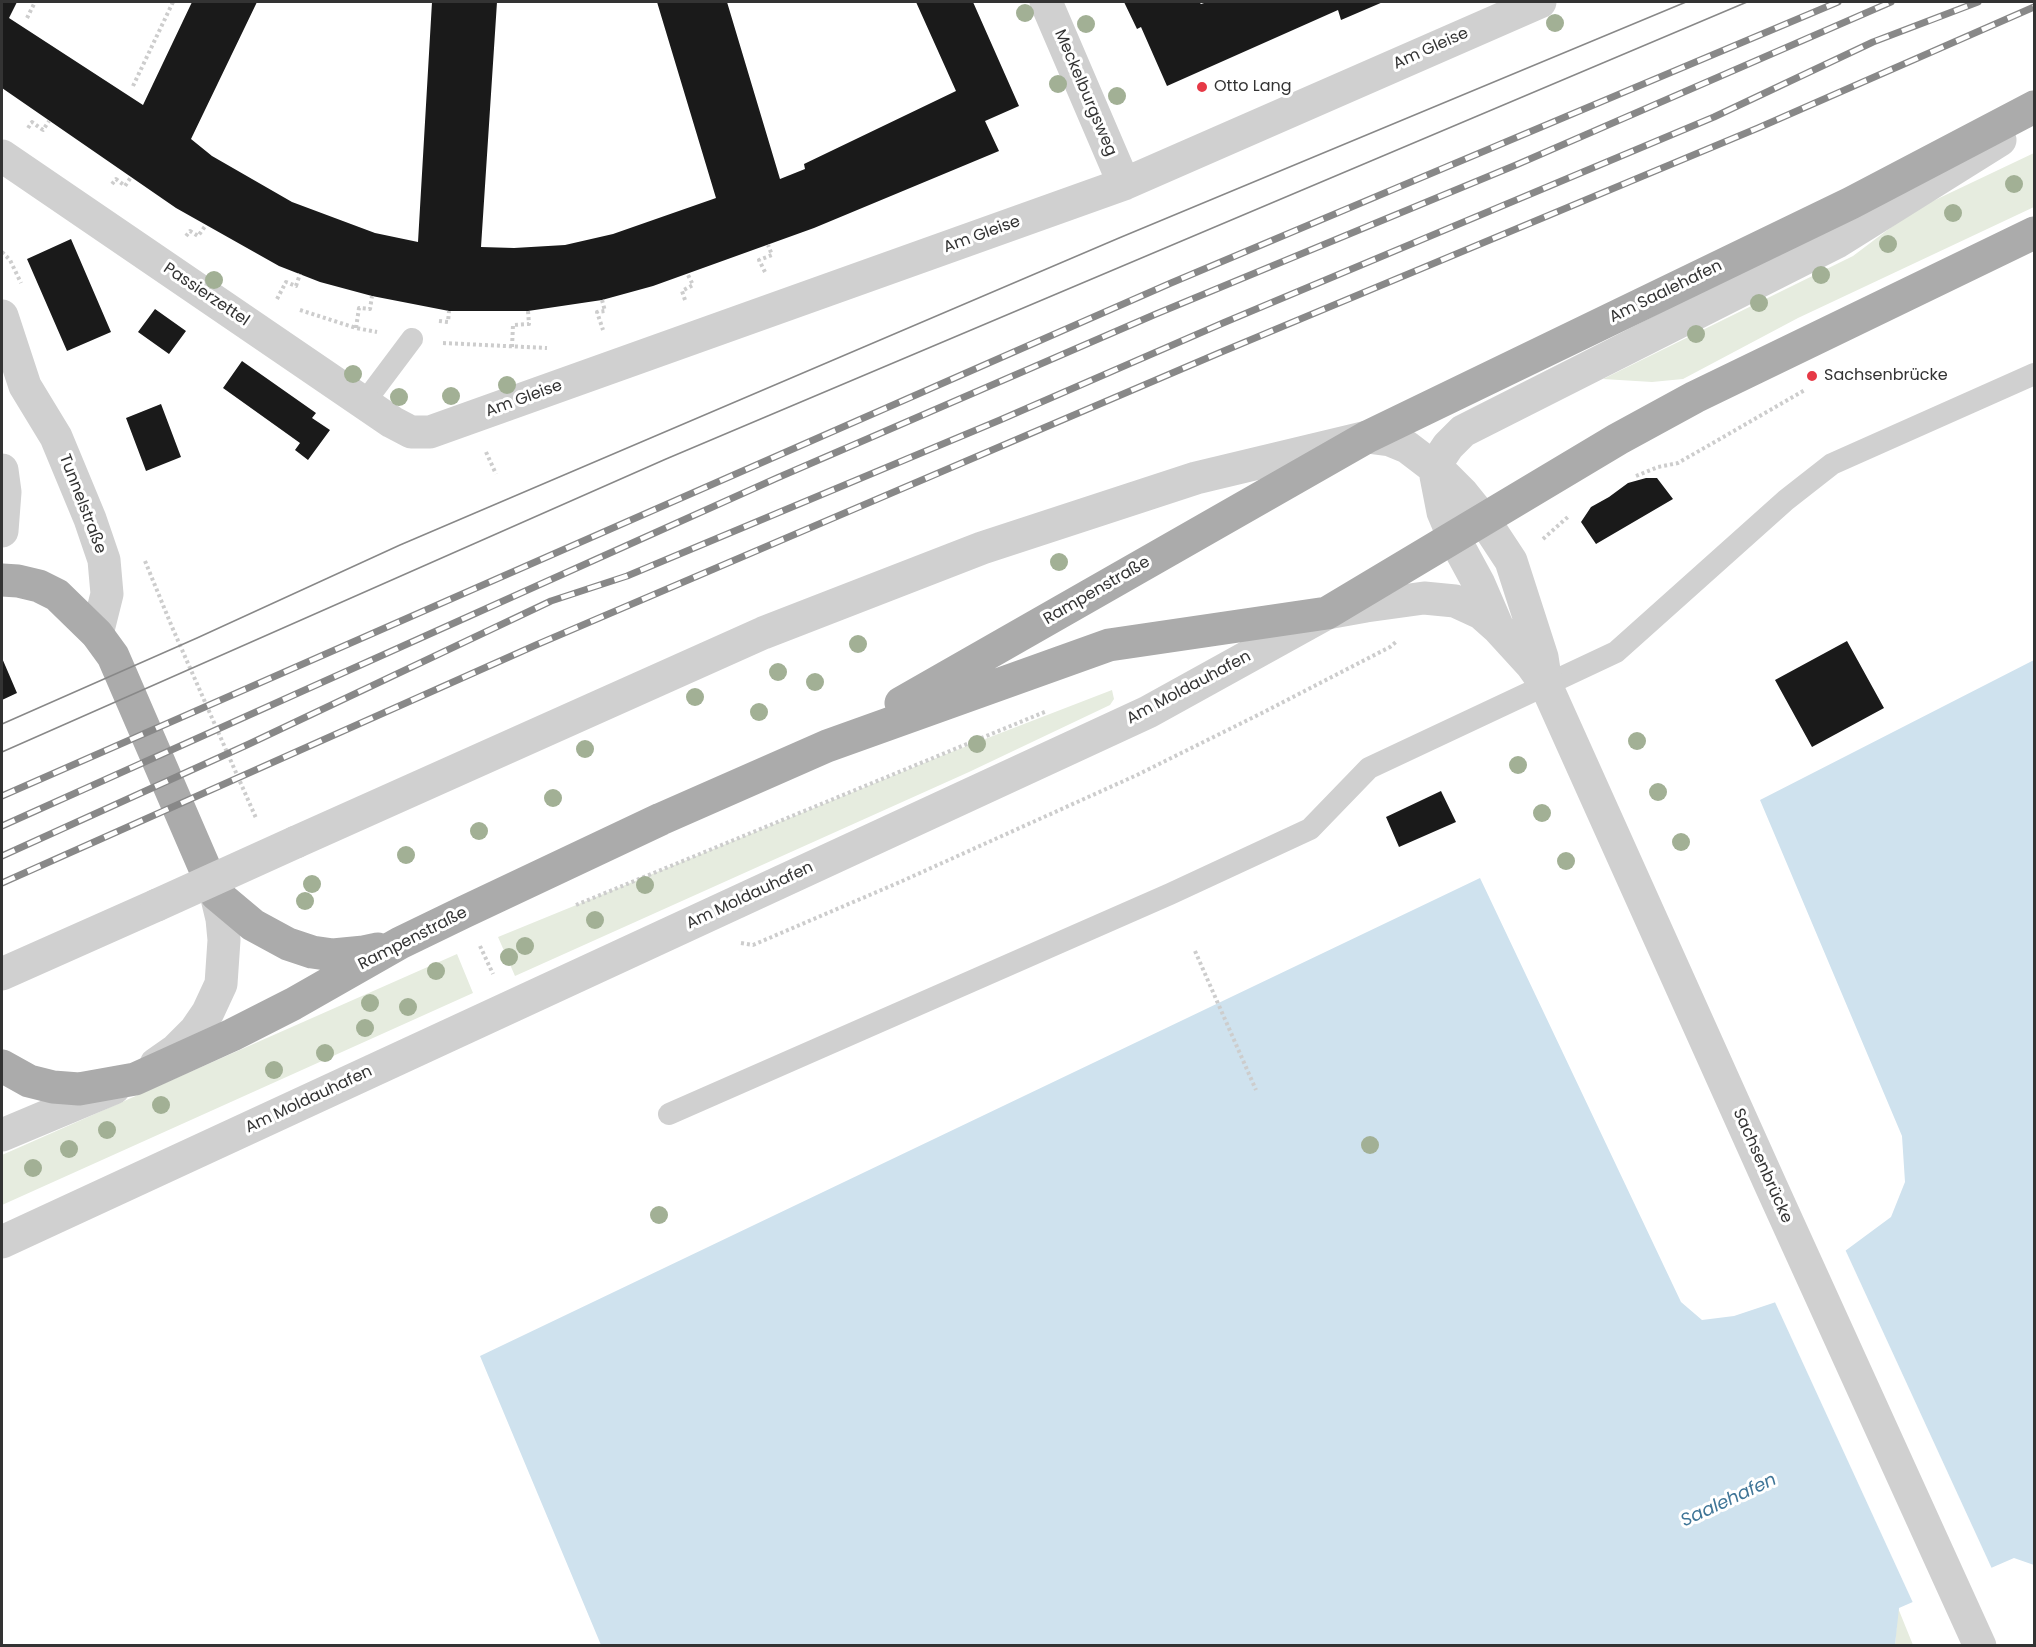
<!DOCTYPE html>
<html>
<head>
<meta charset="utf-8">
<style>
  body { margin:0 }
  #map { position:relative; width:2036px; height:1647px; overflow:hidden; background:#fff; font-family:Poppins,sans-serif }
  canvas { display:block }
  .frame { position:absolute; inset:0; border:3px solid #333; pointer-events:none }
</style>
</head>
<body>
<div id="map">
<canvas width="2036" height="1647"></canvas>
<div class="frame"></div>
</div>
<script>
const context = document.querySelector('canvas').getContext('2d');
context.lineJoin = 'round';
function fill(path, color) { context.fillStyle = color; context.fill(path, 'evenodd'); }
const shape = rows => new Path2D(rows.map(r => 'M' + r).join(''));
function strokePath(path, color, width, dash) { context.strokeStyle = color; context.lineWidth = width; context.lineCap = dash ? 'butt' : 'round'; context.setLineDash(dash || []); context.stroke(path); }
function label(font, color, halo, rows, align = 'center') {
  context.font = font + ' Poppins,sans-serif'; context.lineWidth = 6; context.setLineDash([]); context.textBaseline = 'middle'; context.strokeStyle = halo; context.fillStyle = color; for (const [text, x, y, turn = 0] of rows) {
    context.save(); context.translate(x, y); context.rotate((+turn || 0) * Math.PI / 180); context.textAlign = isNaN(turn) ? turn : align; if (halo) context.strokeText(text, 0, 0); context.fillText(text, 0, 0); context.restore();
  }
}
fill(shape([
  [2034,153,2034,207,1798,318,1683,379,1652,382,1603,379,1853,256,1914,210],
  [1112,690,1114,699,1110,705,969,772,515,976,498,937,941,756],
  [457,954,473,993,2,1205,2,1155],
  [1898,1608,1913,1645,1895,1645]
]), '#e6ecdf');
fill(shape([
  [2034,660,2034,1565,2014,1558,1899,1608,1895,1645,601,1645,480,1356,1480,878,1681,1302,1702,1320,1734,1316,1776,1302,1891,1217,1905,1182,1902,1136,1760,800]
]), '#cfe2ee');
fill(shape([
  [1844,1247,1993,1571,1914,1605,1774,1300]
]), '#fff');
fill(shape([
  [2,2,17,2,9,18,143,105,192,2,257,2,191,139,212,156,292,202,375,233,418,242,432,2,497,2,481,247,514,248,565,245,613,234,716,198,657,2,727,2,780,179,805,169,804,164,956,91,916,2,973,2,1019,106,985,121,999,151,814,228,653,286,602,300,528,311,449,311,372,296,320,282,279,266,176,208,2,88],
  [1124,2,1199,2,1201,4,1207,2,1383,2,1341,20,1338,10,1167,86,1141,27,1137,29],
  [71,239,111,332,67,351,27,259],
  [155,309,186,331,169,354,138,332],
  [242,361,316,413,312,418,330,430,308,460,295,450,300,443,223,388],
  [161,404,181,457,146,471,126,418],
  [1646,478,1657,478,1673,499,1596,544,1581,522,1591,507,1609,497,1628,483],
  [1847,641,1884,708,1812,747,1775,680],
  [2,658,17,693,2,700],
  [1441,791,1456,822,1399,847,1386,817]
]), '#1a1a1a');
strokePath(shape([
  [27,18,35,2],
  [133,86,173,2],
  [28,128,32,122,43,130,49,121],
  [112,184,116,179,125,186,131,177],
  [186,236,190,231,198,236,206,225],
  [2,252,10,260,21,283],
  [765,272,759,260,772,255,768,245],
  [277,299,286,282,296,286,300,274],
  [602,300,605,311,597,312,603,330],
  [685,300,682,291,693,285,687,273],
  [300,310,356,328,377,332],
  [439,321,448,322,449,311],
  [356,328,359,308,370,309,372,296],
  [443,343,547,348],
  [512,347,513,325,529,324,528,311],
  [486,452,496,474],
  [1636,476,1658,467,1678,463,1805,390],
  [1543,539,1569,516],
  [145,561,172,627,256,818],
  [576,905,1047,711],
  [741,943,753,945,900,882,1137,775,1260,714,1390,647,1397,641],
  [480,946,493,974],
  [1195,951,1256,1090]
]), '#cdcdcd', 4, [3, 3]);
strokePath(shape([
  [364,403,412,339],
  [669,1114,1170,894,1310,829,1369,768,1616,652,1786,500,1832,464,2034,374]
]), '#d0d0d0', 22);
strokePath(shape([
  [1046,2,1124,184],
  [2,156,392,422,411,432,430,432,1124,184,1540,2],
  [2,316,25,386,56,437,90,519,104,560,107,594,97,634],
  [2,470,5,492,2,531],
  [1498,628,1479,584,1454,538,1443,512,1436,476,1440,458,1448,446,1463,431,1837,242,2000,140],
  [296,842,763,633,982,548,1196,478,1367,437,1390,440,1407,447,1445,476,1463,494,1484,520,1511,561,1542,657,1545,677],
  [2,974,157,905],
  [156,1064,176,1050,195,1031,208,1012,221,984,224,940,222,919,216,894],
  [2,1135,114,1088],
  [2,1242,1148,712,1327,613,1366,606,1424,598,1455,601,1481,613,1499,629,1531,664,1546,685,1771,1186,1980,1646]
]), '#d0d0d0', 33);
strokePath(shape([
  [2,580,18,581,39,586,57,595,97,634,113,656,216,894,253,925,288,944,312,952,333,955,364,952,378,949],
  [901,703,1367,437,1851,203,2034,107],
  [2,1066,29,1081,53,1087,79,1089,135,1079,232,1035,293,1004,400,943,464,912,661,819,827,746,1109,645,1327,613,1618,439,1695,397,2034,233]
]), '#ababab', 33);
strokePath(shape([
  [2,724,197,638,400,545,1119,238,1686,2],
  [2,752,666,459,1747,2]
]), '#888', 1.5);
const rail = shape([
  [2,796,1171,283,1838,2],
  [2,826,777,478,1156,314,1516,165,1891,2],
  [2,856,249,744,551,601,627,576,1000,420,1223,323,1714,117,1873,42,1978,2],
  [2,883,536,645,1219,353,1758,128,2034,7]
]);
strokePath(rail, '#888', 7);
strokePath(rail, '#fff', 4.5, [14]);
strokePath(shape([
  [157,905,296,842]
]), '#d0d0d0', 33);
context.fillStyle = '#a2b095';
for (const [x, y] of [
  [1025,13],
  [1555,23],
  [1086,24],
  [1058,84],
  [1117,96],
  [2014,184],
  [1953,213],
  [1888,244],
  [1821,275],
  [214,280],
  [1759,303],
  [1696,334],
  [353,374],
  [507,385],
  [451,396],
  [399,397],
  [1059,562],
  [858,644],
  [778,672],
  [815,682],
  [695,697],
  [759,712],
  [1637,741],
  [977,744],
  [585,749],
  [1518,765],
  [1658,792],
  [553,798],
  [1542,813],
  [479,831],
  [1681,842],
  [406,855],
  [1566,861],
  [312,884],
  [645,885],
  [305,901],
  [595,920],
  [525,946],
  [509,957],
  [436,971],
  [370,1003],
  [408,1007],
  [365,1028],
  [325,1053],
  [274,1070],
  [161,1105],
  [107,1130],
  [1370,1145],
  [69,1149],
  [33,1168],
  [659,1215]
]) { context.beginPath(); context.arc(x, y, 9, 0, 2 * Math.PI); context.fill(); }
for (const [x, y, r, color] of [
  [1202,87,6,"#e63946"],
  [1812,376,6,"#e63946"]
]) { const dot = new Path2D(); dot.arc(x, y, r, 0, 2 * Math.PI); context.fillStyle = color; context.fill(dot); strokePath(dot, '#fff', 2); }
label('16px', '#333', '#fff', [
  ["Am Gleise",1431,49,-24],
  ["Meckelburgsweg",1085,93,67],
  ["Am Gleise",982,235,-20],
  ["Am Saalehafen",1666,292,-26],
  ["Passierzettel",206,295,34],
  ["Am Gleise",524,399,-20],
  ["Tunnelstraße",82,504,69],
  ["Rampenstraße",1097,591,-30],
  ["Am Moldauhafen",1189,688,-28],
  ["Am Moldauhafen",750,896,-25],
  ["Rampenstraße",413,939,-27],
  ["Am Moldauhafen",309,1100,-25],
  ["Sachsenbrücke",1762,1166,66]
]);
label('16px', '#333', '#fff', [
  ["Otto Lang",1214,87],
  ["Sachsenbrücke",1824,376]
], 'left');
label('italic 18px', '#3f7597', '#fff', [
  ["Saalehafen",1729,1501,-25]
]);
</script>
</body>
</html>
